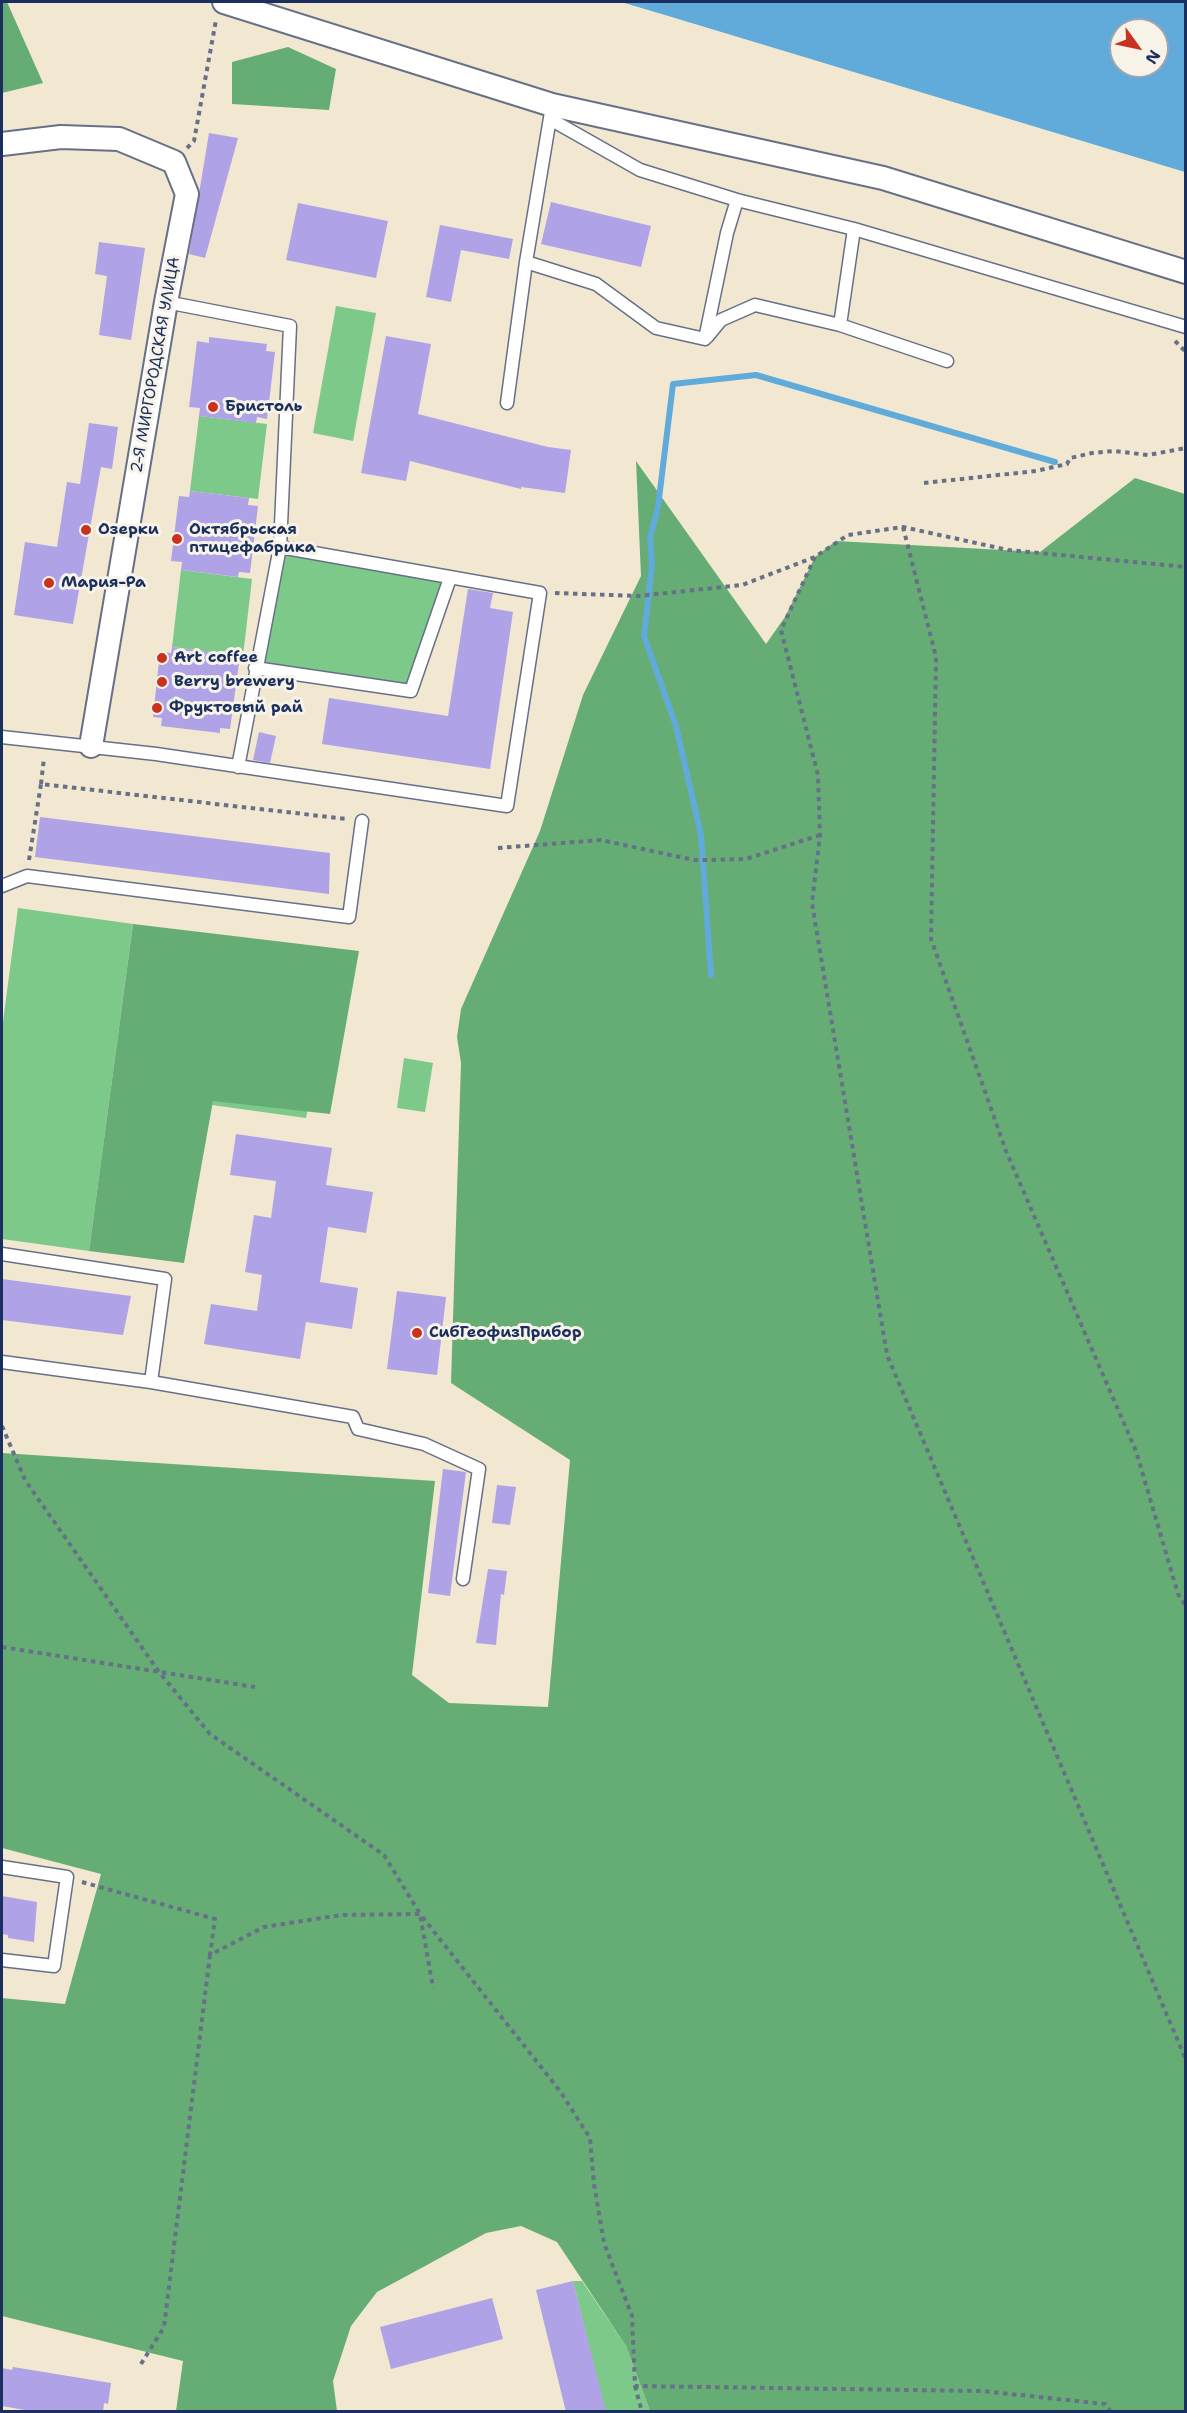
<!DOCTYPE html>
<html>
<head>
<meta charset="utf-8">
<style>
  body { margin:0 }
  #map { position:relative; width:1187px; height:2413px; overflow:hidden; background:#f2e8d1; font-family:"Shantell Sans",sans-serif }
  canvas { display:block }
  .frame { position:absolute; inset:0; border:3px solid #1b2f5e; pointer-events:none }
  .north { position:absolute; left:1109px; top:18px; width:60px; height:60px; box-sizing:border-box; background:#f7f3e8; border:2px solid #9fa5b1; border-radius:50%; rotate:123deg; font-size:16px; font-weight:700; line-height:24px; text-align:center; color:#1b2f5e }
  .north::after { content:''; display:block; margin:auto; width:21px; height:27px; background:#c8321e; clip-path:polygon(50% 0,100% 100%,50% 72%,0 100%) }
</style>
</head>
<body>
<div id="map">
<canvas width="1187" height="2413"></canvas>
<div class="frame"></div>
<div class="north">N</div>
</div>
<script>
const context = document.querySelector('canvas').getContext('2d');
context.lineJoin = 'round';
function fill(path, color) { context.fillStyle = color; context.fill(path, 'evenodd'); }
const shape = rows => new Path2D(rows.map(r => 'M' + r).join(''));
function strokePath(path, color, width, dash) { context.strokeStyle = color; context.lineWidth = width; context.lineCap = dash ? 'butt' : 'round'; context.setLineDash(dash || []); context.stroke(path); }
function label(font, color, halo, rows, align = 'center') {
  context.font = font + ' "Shantell Sans",sans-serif'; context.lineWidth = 6; context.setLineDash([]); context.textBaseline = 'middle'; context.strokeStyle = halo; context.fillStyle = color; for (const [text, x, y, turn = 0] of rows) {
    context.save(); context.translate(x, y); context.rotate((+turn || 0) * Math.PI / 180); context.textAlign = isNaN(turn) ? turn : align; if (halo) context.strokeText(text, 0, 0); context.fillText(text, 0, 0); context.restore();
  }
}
fill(shape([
  [336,306,376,313,353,441,313,433],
  [199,416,267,424,258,499,190,491],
  [280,547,450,578,411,691,255,668],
  [181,570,252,579,243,656,172,647],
  [18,908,133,924,89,1251,2,1239,2,1029],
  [404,1058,433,1063,425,1112,397,1108],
  [218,1074,312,1088,306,1118,212,1105],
  [573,2281,582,2281,626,2346,650,2411,605,2411]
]), '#7cc989');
fill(shape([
  [2,2,7,2,43,83,2,93],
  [288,47,336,69,329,110,232,104,232,62],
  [636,461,766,644,785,617,815,557,836,541,1040,552,1135,478,1185,494,1185,2411,650,2411,626,2346,557,2242,521,2226,486,2233,377,2292,351,2326,333,2381,337,2411,176,2411,183,2361,2,2316,2,1998,65,2004,101,1874,2,1848,2,1453,435,1481,412,1675,449,1703,548,1707,570,1460,451,1383,461,1063,457,1037,461,1009,540,831,583,695,641,576],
  [133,924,359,951,330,1114,213,1101,184,1263,89,1251]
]), '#65ad75');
fill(shape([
  [621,2,1185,2,1185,172,665,15],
  [1121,30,1157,30,1157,66,1121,66]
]), '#60abd9');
strokePath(shape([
  [711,975,701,835,676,726,644,636,652,565,650,538,658,507,673,384,756,375,1055,462]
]), '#60abd9', 6);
fill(shape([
  [209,133,238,138,205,258,189,254],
  [551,202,651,226,641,267,541,244],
  [298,203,388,221,376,278,286,260],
  [440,225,513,239,509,259,461,250,451,302,426,297],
  [99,242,145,248,131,340,99,335,107,276,95,274],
  [386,336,431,344,418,414,548,447,571,450,565,493,521,487,521,489,410,461,406,481,361,473],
  [209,337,267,344,266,351,275,352,267,419,257,417,256,423,199,416,200,408,189,407,197,341,209,343],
  [89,423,118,427,112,469,101,467,73,624,14,615,25,542,57,547,67,482,80,484],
  [190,491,249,498,248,505,258,506,250,573,239,572,238,577,181,570,182,562,171,561,179,496,189,497],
  [468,589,493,593,490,608,513,612,490,769,322,744,329,698,448,716],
  [172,647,230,654,229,661,239,663,230,729,220,728,220,733,161,726,162,718,153,717,160,652,171,653],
  [259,732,276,736,270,763,253,760],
  [40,817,330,853,329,894,35,857],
  [236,1134,332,1148,326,1185,373,1192,366,1233,328,1227,320,1282,358,1288,352,1329,306,1322,300,1359,204,1344,211,1304,257,1311,262,1275,245,1272,254,1215,271,1218,276,1181,230,1175],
  [2,1279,131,1296,123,1335,2,1320],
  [397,1291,446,1297,437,1375,387,1369],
  [443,1469,466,1472,450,1596,428,1593],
  [497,1485,516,1487,510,1525,492,1523],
  [488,1569,507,1571,504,1595,501,1594,496,1645,476,1643],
  [2,1896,37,1902,34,1942,8,1938,8,1935,2,1934],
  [573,2281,606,2412,566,2412,536,2290],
  [492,2298,503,2339,391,2369,380,2327],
  [13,2367,111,2383,108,2404,104,2403,103,2412,36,2412,2,2406,2,2368,12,2370]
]), '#afa2e7');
const service = shape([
  [551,112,526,262,596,284,656,328,705,339,727,233,737,200],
  [550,119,640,170,737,200,854,229,1186,327],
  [854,229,840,325,947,361],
  [166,302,290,326,280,547,238,767],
  [707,337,721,320,755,305,840,325],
  [507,403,526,262],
  [255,668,411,691,450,578],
  [2,737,156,754,507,806,540,593,280,547],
  [2,886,27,876,349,917,362,821],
  [2,1254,165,1279,151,1382],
  [2,1362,151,1382,353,1417,358,1429,424,1444,479,1469,463,1579],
  [2,1867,67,1877,54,1966,2,1960]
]);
const minor = shape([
  [224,2,552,105,883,178,1186,272],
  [2,144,61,137,119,139,174,162,187,194,166,302,91,746]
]);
strokePath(service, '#667086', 15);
strokePath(minor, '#667086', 26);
strokePath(shape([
  [187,148,194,141,216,20],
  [1175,341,1186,352],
  [924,483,1036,471,1067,464,1070,458,1092,453,1114,451,1148,455,1186,448],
  [903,527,936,657,931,939,1006,1151,1136,1451,1178,1594,1186,1606],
  [815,557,781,630,818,775,820,835,812,903,887,1355,1186,2060],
  [555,593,638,596,742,585,815,557,848,535,903,527,1008,550,1186,567],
  [41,784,44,758],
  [498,848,601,840,694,860,709,860,746,859,820,835],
  [29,860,41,784,347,819],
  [2,1426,25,1480,159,1672,210,1734,384,1855,420,1914,433,1988],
  [2,1647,255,1687],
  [82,1882,215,1919,210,1955,264,1927,341,1915,420,1914,560,2091,590,2138,594,2184,604,2243,632,2316,635,2386,982,2391,1105,2404,1111,2412],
  [141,2364,164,2327,210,1955],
  [635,2386,642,2412]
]), '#667086', 4, [4.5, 4.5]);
strokePath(service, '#fff', 12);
strokePath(minor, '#fff', 22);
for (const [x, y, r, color] of [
  [213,407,6,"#c8321e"],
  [86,530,6,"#c8321e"],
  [177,539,6,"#c8321e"],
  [49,583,6,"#c8321e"],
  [162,658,6,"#c8321e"],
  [162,682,6,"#c8321e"],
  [157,708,6,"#c8321e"],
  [417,1333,6,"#c8321e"]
]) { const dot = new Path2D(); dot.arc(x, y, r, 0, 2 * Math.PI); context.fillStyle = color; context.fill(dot); strokePath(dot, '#f7f3e8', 2); }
label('16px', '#1b2f5e', '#f7f3e8', [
  ["2-Я МИРГОРОДСКАЯ УЛИЦА",156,365,-80]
]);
label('bold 16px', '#1b2f5e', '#f7f3e8', [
  ["Бристоль",225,407],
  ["Озерки",98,530],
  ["Октябрьская",189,530],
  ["птицефабрика",189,548],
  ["Мария-Ра",61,583],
  ["Art coffee",174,658],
  ["Berry brewery",174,682],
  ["Фруктовый рай",169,708],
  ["СибГеофизПрибор",429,1333]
], 'left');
</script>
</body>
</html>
